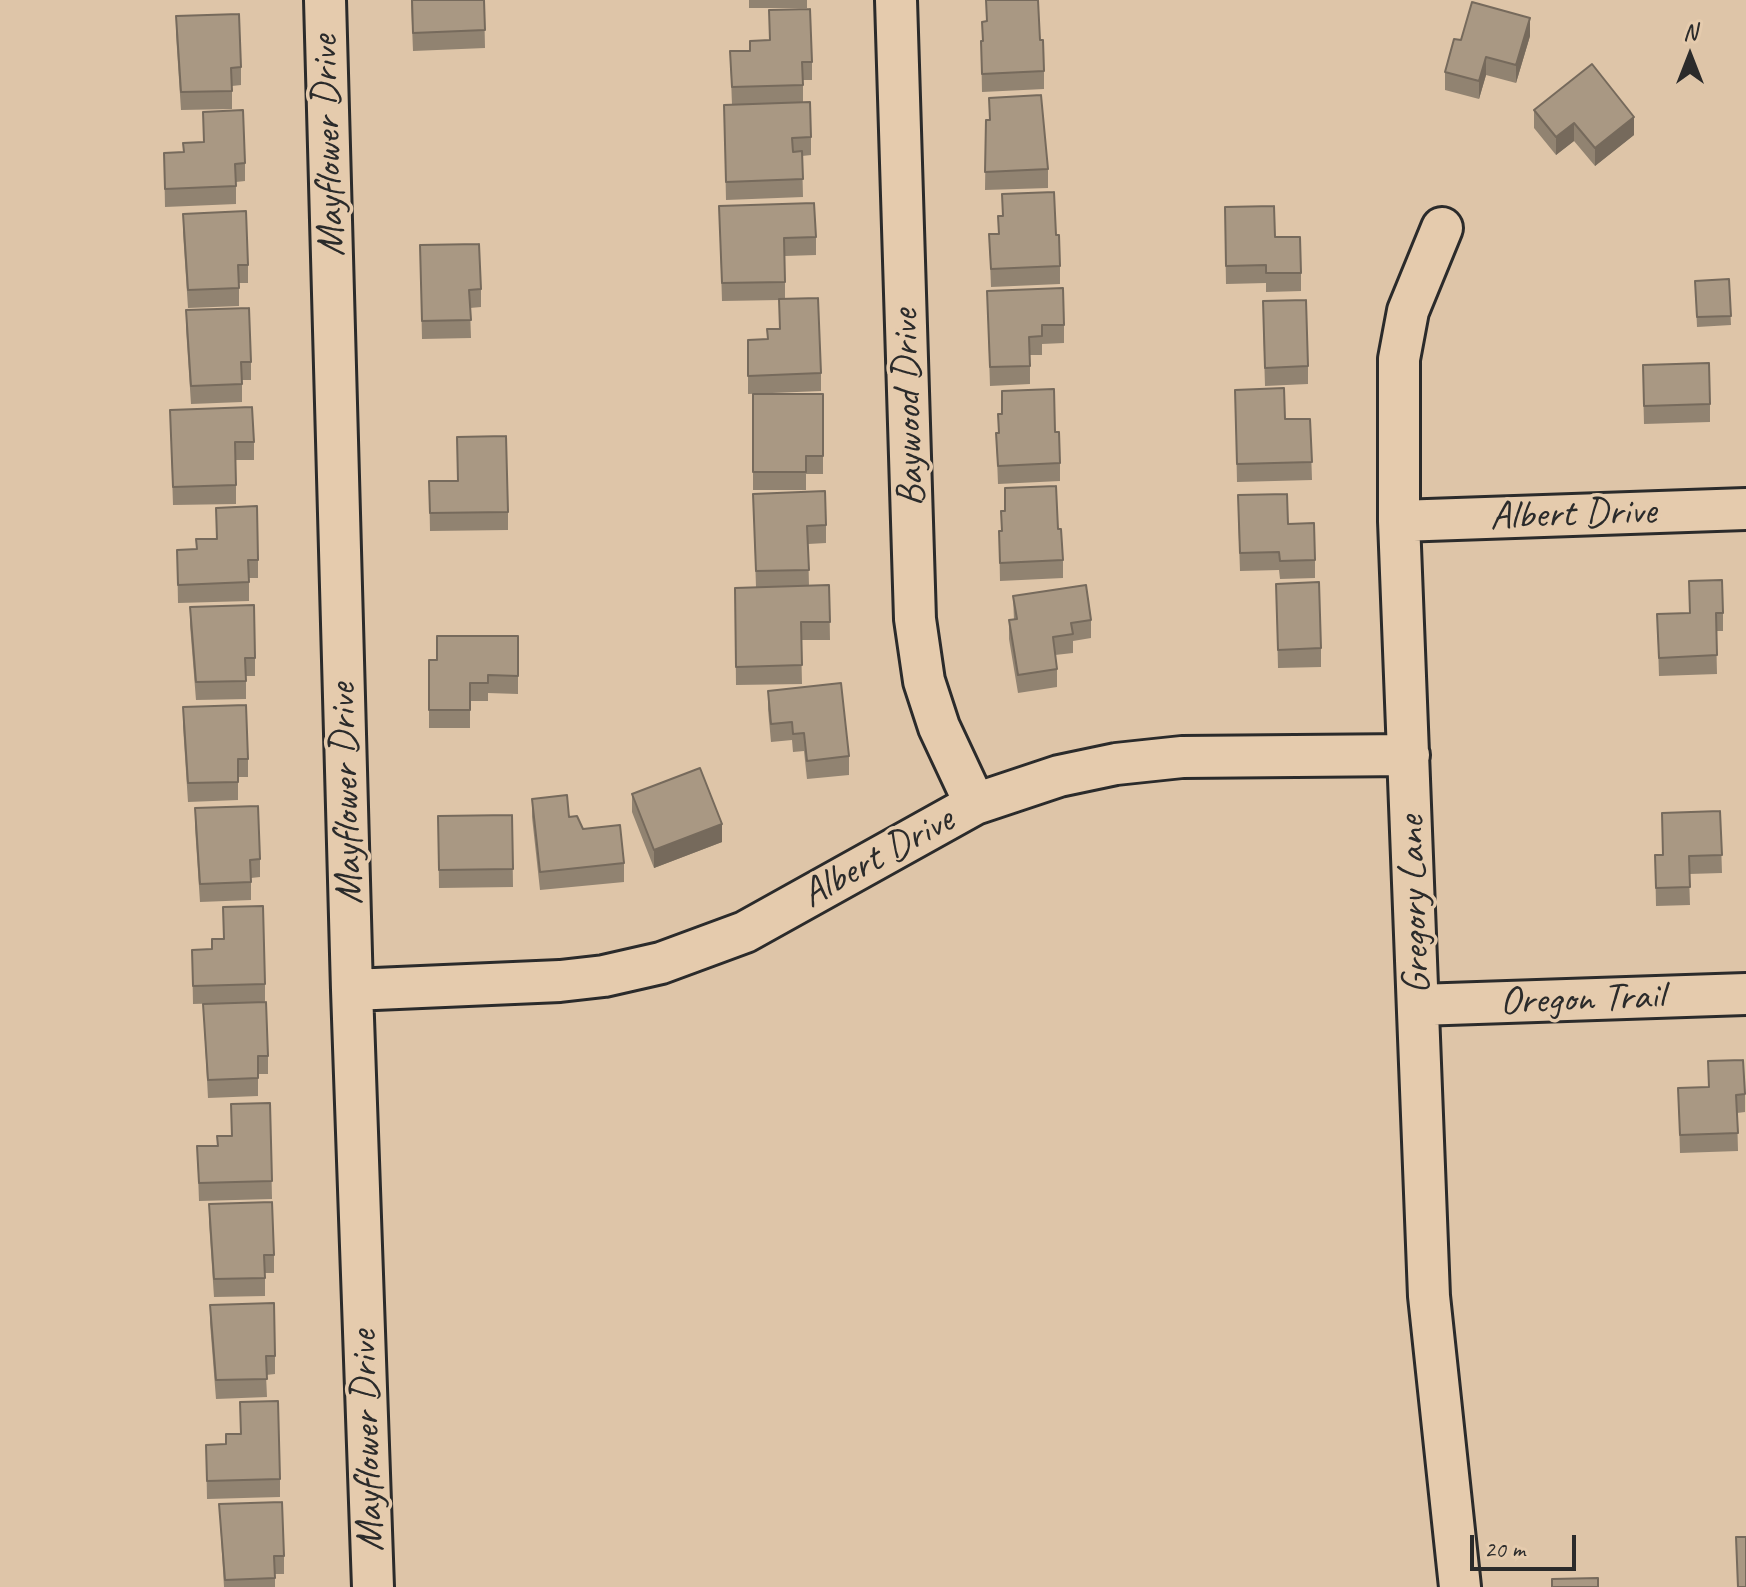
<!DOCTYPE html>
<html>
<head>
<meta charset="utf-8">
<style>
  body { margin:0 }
  #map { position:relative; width:1746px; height:1587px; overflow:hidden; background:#dec5a8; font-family:Caveat,sans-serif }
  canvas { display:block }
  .north { position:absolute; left:1650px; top:16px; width:80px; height:80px; -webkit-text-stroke:6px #e5cbad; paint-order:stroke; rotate:0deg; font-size:22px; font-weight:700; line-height:32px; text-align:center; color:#2b2b2b }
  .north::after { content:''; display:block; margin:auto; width:28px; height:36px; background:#2b2b2b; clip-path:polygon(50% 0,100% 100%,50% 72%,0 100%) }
  .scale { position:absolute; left:1470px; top:1535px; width:106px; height:36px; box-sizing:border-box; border:4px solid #2b2b2b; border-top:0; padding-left:10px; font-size:24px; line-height:28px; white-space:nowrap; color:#2b2b2b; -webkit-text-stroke:6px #e5cbad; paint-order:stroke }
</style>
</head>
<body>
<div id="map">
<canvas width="1746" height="1587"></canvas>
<div class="north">N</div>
<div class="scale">20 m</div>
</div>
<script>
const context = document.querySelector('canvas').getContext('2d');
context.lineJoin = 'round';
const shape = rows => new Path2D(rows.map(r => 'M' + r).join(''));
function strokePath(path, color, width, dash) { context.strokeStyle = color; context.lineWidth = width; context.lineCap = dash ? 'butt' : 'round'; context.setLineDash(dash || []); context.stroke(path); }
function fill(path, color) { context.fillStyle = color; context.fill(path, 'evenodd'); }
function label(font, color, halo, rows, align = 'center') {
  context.font = font + ' Caveat,sans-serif'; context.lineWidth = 7; context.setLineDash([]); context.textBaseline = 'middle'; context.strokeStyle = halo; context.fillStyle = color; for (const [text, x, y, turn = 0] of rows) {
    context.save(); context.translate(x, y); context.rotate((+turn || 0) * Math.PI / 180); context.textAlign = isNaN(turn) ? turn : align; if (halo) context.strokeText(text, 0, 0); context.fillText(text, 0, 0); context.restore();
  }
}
const street = shape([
  [325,0,352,990,373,1587],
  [896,0,915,619,924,681,939,727,975,804],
  [1442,228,1408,311,1399,359,1399,521,1429,1296,1460,1587],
  [1399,521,1746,509],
  [352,990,560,981,604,976,661,963,745,932,975,804,1059,776,1116,764,1182,757,1409,755],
  [1418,1005,1746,994]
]);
strokePath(street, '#2b2b2b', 46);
strokePath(street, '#e5cbad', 40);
fill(shape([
  [411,0,484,0,485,48,413,51],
  [749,0,807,0,807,8,749,8],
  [986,0,1040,40,1044,71,1044,89,982,92,981,41,983,41,982,22,987,21],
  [769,10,812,62,812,80,803,80,803,102,811,137,811,155,802,156,803,197,726,200,724,105,732,105,730,51,750,51,769,40],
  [176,16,241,67,241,85,232,86,232,109,181,110,176,34],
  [1530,36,1516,83,1486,75,1479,99,1445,90,1445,72,1461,40],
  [989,98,1048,169,1048,188,985,190,986,120,990,120],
  [1534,110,1634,135,1595,166,1574,141,1556,155,1534,128],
  [203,112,245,163,245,181,236,182,236,204,165,207,164,153,183,152,203,142],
  [1002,194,1056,235,1060,266,1060,284,991,287,989,234,998,234,1003,216],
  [719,206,816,237,816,255,785,256,785,299,821,373,821,391,748,394,748,340,767,339,780,329,779,300,722,301],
  [183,214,248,265,248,283,239,283,239,306,188,308,183,232],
  [1225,226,1275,237,1301,273,1301,291,1266,292,1266,283,1226,284],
  [420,245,481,289,481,307,470,308,471,338,422,339],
  [1729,279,1731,325,1697,327,1695,281],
  [987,291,1064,325,1064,343,1042,344,1042,355,1030,355,1030,384,990,386],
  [186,310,251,362,251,380,242,380,242,402,191,404,186,328],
  [1263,320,1308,366,1308,384,1265,386],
  [1643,383,1710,404,1710,422,1644,424],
  [1235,390,1285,419,1310,419,1312,480,1237,482],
  [1002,391,1055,432,1060,463,1060,481,998,484,996,433,998,433,998,414,1002,414],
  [753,394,823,394,823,474,806,474,806,490,753,490],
  [170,410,254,442,254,460,236,460,236,504,173,505],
  [429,481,508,512,508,530,430,531],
  [1005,488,1058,529,1063,560,1063,578,1000,581,999,531,1001,531,1001,511,1005,511],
  [753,494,826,525,826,543,808,544,809,586,829,585,830,640,801,640,802,684,736,685,735,588,756,587],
  [216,508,258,560,258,578,249,578,249,601,178,603,177,550,196,549,216,539],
  [1238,513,1288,524,1315,560,1315,578,1280,579,1279,570,1240,571],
  [1689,581,1723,613,1723,631,1716,631,1717,674,1659,676,1657,614,1689,613],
  [1276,584,1321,648,1321,667,1278,668],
  [1013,596,1091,620,1091,638,1073,641,1073,653,1055,655,1057,669,1057,687,1018,693,1009,639,1009,620,1014,620],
  [190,607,255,658,255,676,246,676,246,699,196,700,190,625],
  [518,636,518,694,488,693,488,701,470,701,470,728,429,728,429,660,437,660],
  [768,691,849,756,849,775,807,779,804,751,793,752,792,740,771,742,768,709],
  [183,707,248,759,248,777,238,777,238,800,188,802,183,726],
  [632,794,722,842,654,868,632,812],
  [532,799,569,817,624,863,624,882,540,890,532,817],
  [195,808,260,859,260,877,251,878,251,900,200,902,195,827],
  [1720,811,1722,873,1689,874,1690,905,1656,906,1655,855,1662,855],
  [512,815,513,887,439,888,438,816],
  [212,949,265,984,265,1002,193,1004,192,950],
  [203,1004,268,1056,268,1074,258,1074,258,1096,208,1098],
  [1708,1061,1745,1094,1745,1112,1737,1113,1738,1151,1680,1153,1678,1088,1708,1087],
  [270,1103,272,1199,199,1201,197,1146,217,1146,231,1136],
  [209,1204,274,1255,274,1273,265,1273,265,1296,214,1297,209,1222],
  [210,1305,275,1356,275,1374,266,1375,267,1397,216,1399,210,1323],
  [206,1445,280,1479,280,1497,207,1499],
  [219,1504,284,1556,284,1574,275,1574,275,1587,224,1587]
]), '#918371');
fill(shape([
  [1530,18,1530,36,1516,83,1516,65],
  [1486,57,1486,75,1479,99,1479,81],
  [1634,117,1634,135,1595,166,1595,148],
  [1574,123,1574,141,1556,155,1556,137],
  [722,824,722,842,654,868,654,850]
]), '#766a5c');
const building = shape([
  [412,0,484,0,485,30,413,33,412,0],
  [986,0,1038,0,1040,40,1043,40,1044,71,982,74,981,41,983,41,982,22,987,21,986,0],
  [1472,2,1530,18,1516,65,1486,57,1479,81,1445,72,1454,39,1461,40,1472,2],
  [810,9,812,62,802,62,803,85,732,87,730,51,750,51,750,41,770,40,769,10,810,9],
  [239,14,241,67,231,68,232,91,181,92,176,16,239,14],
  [1592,64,1634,117,1595,148,1574,123,1556,137,1534,110,1592,64],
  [1041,95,1048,169,985,172,986,120,990,120,989,98,1041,95],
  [810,102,811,137,792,138,793,152,802,151,803,179,726,182,724,105,810,102],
  [243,110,245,163,235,164,236,186,165,189,164,153,184,152,183,143,204,142,203,112,243,110],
  [1054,192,1056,235,1059,235,1060,266,991,269,989,234,999,234,998,216,1003,216,1002,194,1054,192],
  [814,203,816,237,784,238,785,282,722,283,719,206,814,203],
  [1274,206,1275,237,1300,237,1301,273,1266,273,1266,265,1226,266,1225,207,1274,206],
  [246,211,248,265,238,265,239,288,188,290,183,214,246,211],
  [479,244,481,289,469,290,471,320,422,321,420,245,479,244],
  [1729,279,1731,316,1697,317,1695,281,1729,279],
  [1063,288,1064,325,1042,325,1042,336,1029,337,1030,366,990,367,987,291,1063,288],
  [818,298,821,373,748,376,748,340,768,339,767,329,780,329,779,299,818,298],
  [1306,300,1308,366,1265,368,1263,301,1306,300],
  [249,308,251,362,241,362,242,384,191,386,186,310,249,308],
  [1709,363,1710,404,1644,406,1643,365,1709,363],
  [1284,388,1285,419,1310,419,1312,462,1237,464,1235,390,1284,388],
  [1054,389,1055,432,1059,432,1060,463,998,466,996,433,999,433,998,414,1002,414,1002,391,1054,389],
  [753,394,823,394,823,456,806,456,806,472,753,472,753,394],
  [252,407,254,442,235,442,236,485,173,487,170,410,252,407],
  [506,436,508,512,430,513,429,481,458,481,457,437,506,436],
  [1056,486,1058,529,1061,529,1063,560,1000,563,999,531,1002,531,1001,511,1005,511,1005,488,1056,486],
  [825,491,826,525,807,526,809,570,756,571,753,494,825,491],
  [1287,494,1288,524,1314,523,1315,560,1280,561,1279,552,1240,553,1238,495,1287,494],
  [257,506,258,560,248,560,249,582,178,585,177,550,197,549,196,539,217,539,216,508,257,506],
  [1722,580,1723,613,1716,613,1717,655,1659,658,1657,614,1690,613,1689,581,1722,580],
  [1319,582,1321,648,1278,650,1276,584,1319,582],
  [829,585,830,622,801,622,802,665,736,667,735,588,829,585],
  [1086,585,1091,620,1071,623,1073,634,1053,637,1057,669,1018,675,1009,620,1017,619,1013,596,1086,585],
  [254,605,255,658,245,658,246,681,196,682,190,607,254,605],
  [437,636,518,636,518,676,488,675,488,683,470,683,470,710,429,710,429,660,437,660,437,636],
  [841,683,849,756,807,761,804,733,793,734,792,722,771,724,768,691,841,683],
  [246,705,248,759,238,759,238,782,188,783,183,707,246,705],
  [700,768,722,824,654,850,632,794,700,768],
  [567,795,569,817,577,816,583,829,620,825,624,863,540,872,532,799,567,795],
  [258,806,260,859,250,860,251,882,200,884,195,808,258,806],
  [1720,811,1722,855,1689,856,1690,887,1656,888,1655,855,1663,855,1662,813,1720,811],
  [512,815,513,869,439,870,438,816,512,815],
  [263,906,265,984,193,986,192,950,212,949,212,939,224,939,223,907,263,906],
  [266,1002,268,1056,258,1056,258,1078,208,1080,203,1004,266,1002],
  [1743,1060,1745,1094,1736,1095,1738,1133,1680,1135,1678,1088,1709,1087,1708,1061,1743,1060],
  [270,1103,272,1181,199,1183,197,1146,218,1146,217,1136,232,1136,231,1104,270,1103],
  [272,1202,274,1255,264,1255,265,1278,214,1279,209,1204,272,1202],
  [274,1303,275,1356,266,1356,267,1379,216,1380,210,1305,274,1303],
  [278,1401,280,1479,207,1481,206,1445,226,1444,226,1434,241,1434,240,1402,278,1401],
  [282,1502,284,1556,274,1556,275,1578,225,1580,219,1504,282,1502],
  [1736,1537,1746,1537,1746,1587,1738,1587,1736,1537],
  [1598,1578,1598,1587,1552,1587,1552,1579,1598,1578]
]);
fill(building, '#a99883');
strokePath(building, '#766a5c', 2);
label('40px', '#2b2b2b', '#e5cbad', [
  ["Mayflower Drive",329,146,-92],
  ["Baywood Drive",909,408,-92],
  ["Albert Drive",1573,515,-2],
  ["Mayflower Drive",347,794,-92],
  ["Albert Drive",878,858,-29],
  ["Gregory Lane",1415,905,-92],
  ["Oregon Trail",1582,1000,-2],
  ["Mayflower Drive",368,1441,-92]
]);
</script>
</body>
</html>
